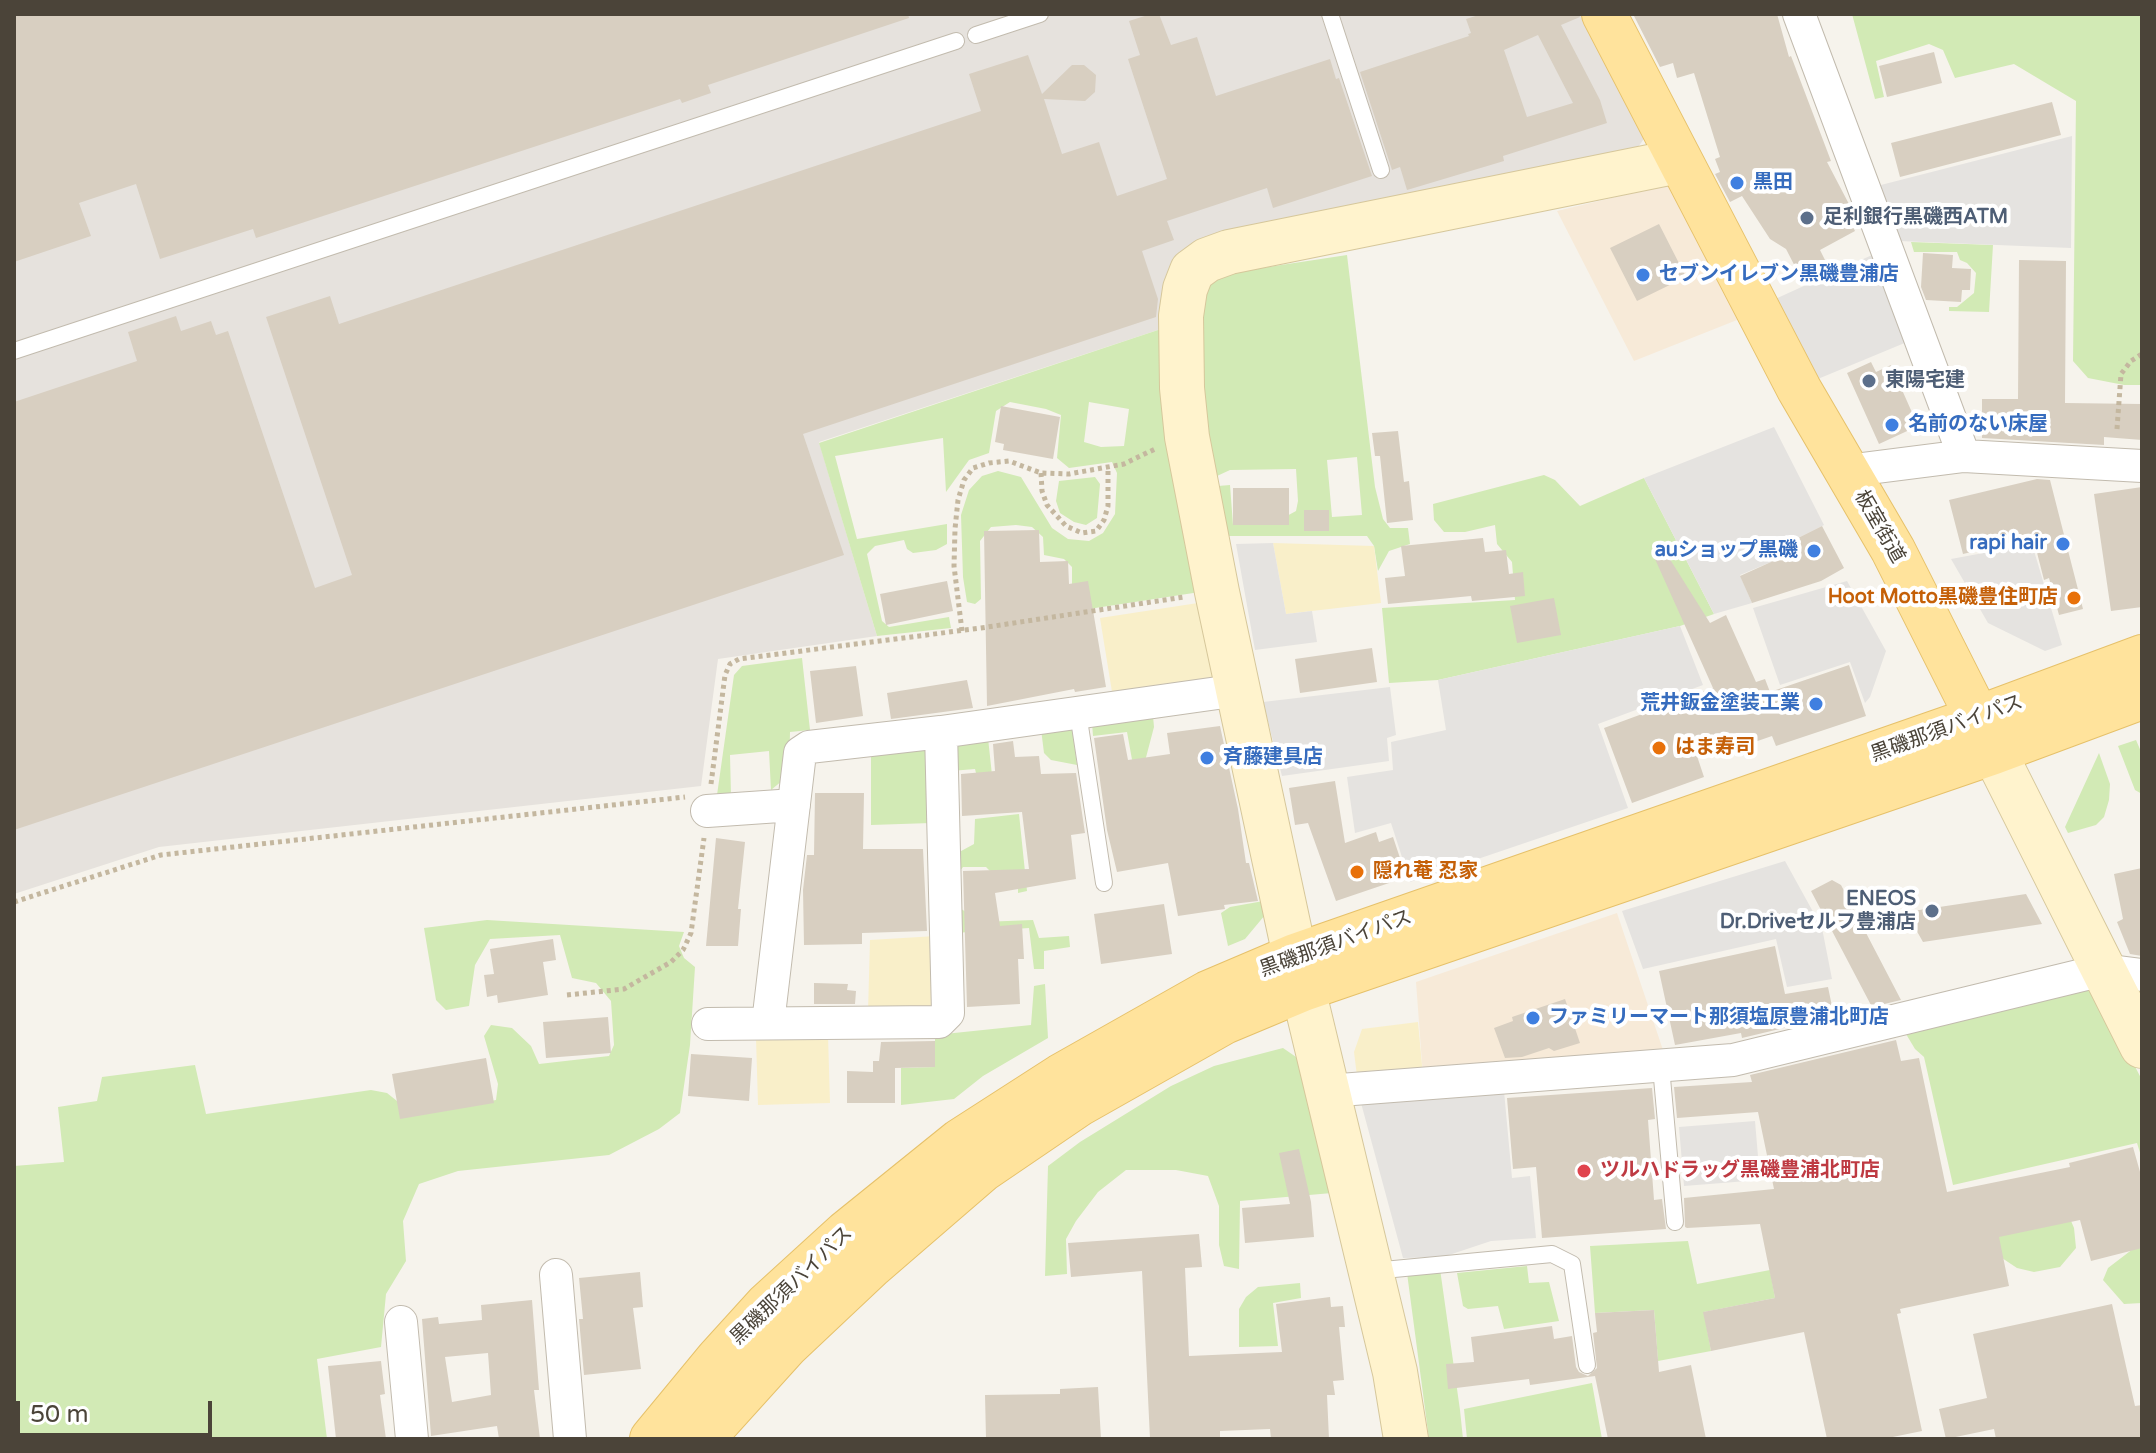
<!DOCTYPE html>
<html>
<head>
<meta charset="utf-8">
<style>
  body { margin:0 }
  #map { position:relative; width:2156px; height:1453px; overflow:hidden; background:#f6f3ec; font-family:"Varela Round",sans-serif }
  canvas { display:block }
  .frame { position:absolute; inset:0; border:16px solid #4b4439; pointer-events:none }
  .scale { position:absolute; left:16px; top:1401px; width:196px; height:36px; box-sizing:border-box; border:4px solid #4b4439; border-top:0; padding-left:10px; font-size:24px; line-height:28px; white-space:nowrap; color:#4b4439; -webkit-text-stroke:6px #fff; paint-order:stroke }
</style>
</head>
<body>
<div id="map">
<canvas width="2156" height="1453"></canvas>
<div class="frame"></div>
<div class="scale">50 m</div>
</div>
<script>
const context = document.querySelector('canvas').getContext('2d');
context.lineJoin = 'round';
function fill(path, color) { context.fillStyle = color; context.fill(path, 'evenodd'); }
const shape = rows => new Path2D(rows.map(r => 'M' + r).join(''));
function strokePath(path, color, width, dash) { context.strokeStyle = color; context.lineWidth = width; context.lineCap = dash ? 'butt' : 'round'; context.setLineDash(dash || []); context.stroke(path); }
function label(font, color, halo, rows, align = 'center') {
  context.font = font + ' "Varela Round","Noto Sans JP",sans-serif'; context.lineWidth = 8; context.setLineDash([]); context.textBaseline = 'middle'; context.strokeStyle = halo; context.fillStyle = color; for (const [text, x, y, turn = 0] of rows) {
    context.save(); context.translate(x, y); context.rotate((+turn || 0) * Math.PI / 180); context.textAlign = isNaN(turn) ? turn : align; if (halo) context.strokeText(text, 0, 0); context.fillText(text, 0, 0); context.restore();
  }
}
fill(shape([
  [1674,183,1742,318,1634,361,1557,211],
  [1617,913,1665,1056,1423,1076,1416,982]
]), '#f7ead8');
fill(shape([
  [14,14,1585,14,1648,133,1629,160,1259,232,1170,326,819,442,877,636,718,659,701,786,159,847,14,894]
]), '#e6e2dd');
fill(shape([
  [1852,14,2142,14,2142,385,2124,385,2088,378,2073,361,2076,101,2014,64,1955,78,1943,50,1929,44,1876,61,1884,97,1875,99],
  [1911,242,1993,245,1989,312,1949,311,1949,307,1957,307,1974,293,1976,273,1967,263,1960,260,1957,252,1914,252],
  [1347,255,1375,487,1383,519,1390,528,1408,528,1410,544,1389,551,1378,571,1374,546,1367,536,1229,536,1218,486,1230,485,1233,525,1281,525,1285,517,1296,511,1298,501,1296,469,1230,470,1217,476,1205,425,1201,359,1203,299,1210,282,1222,274],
  [1357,457,1362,515,1332,517,1327,460],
  [1170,326,1213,590,997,623,1072,597,1072,567,1064,559,1044,555,1043,537,1032,527,1016,525,991,527,980,541,981,599,975,604,967,602,963,577,961,515,969,490,982,476,998,471,1021,477,1052,528,1068,539,1089,541,1103,533,1115,514,1117,473,1112,462,1069,468,1057,458,1061,415,1046,409,1010,402,996,411,989,453,969,460,946,492,943,438,835,456,857,539,947,524,947,544,936,550,913,553,907,549,904,540,875,546,867,554,882,621,889,627,949,617,951,628,877,636,819,443],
  [1089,402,1129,409,1124,446,1101,447,1084,442],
  [1544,475,1555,480,1580,506,1644,478,1714,614,1680,626,1438,680,1389,683,1382,608,1515,600,1512,562,1497,544,1495,525,1465,532,1444,532,1434,520,1433,504],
  [1095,477,1100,484,1097,518,1086,525,1074,522,1060,513,1056,501,1059,481],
  [802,658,810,730,790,732,789,775,771,790,769,751,730,755,731,795,717,795,734,675,742,666],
  [1153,716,1154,727,1144,765,1133,765,1127,732,1093,736,1092,723],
  [1072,726,1077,765,1051,760,1044,753,1041,729],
  [988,738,992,775,977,777,975,769,951,771,958,740],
  [2136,740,2142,754,2142,794,2135,790,2118,746],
  [932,746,931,823,871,825,871,750],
  [2099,753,2110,784,2109,800,2104,817,2096,825,2068,833,2065,827],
  [1019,814,1027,891,1018,893,1018,877,1012,874,993,874,986,867,963,867,957,875,958,907,966,912,974,913,974,916,982,922,1033,920,1039,938,1069,936,1070,947,1044,951,1044,969,1034,969,1029,928,955,933,952,856,974,844,975,819],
  [1269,900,1270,909,1245,939,1228,946,1221,913,1230,907],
  [487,920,684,932,679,946,684,958,695,967,690,1045,680,1113,659,1129,609,1155,458,1171,419,1184,403,1221,406,1261,386,1294,381,1347,317,1359,327,1439,14,1439,14,1166,64,1162,58,1107,97,1101,102,1077,195,1065,206,1114,371,1090,387,1093,412,1113,496,1100,498,1084,484,1036,491,1025,512,1028,531,1046,539,1064,609,1056,614,1045,611,1001,596,983,572,978,560,935,490,939,475,965,469,1006,446,1010,436,1000,424,928],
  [2091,982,2142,1080,2142,1159,2137,1143,1953,1185,1924,1057,1915,1049,1903,1029],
  [1045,984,1048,1038,983,1076,954,1099,901,1105,901,1068,935,1067,935,1035,1031,1025,1034,986],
  [1283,1048,1299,1059,1332,1193,1240,1201,1239,1269,1224,1266,1219,1245,1219,1206,1208,1176,1176,1170,1126,1170,1098,1192,1076,1221,1066,1239,1067,1274,1045,1276,1048,1166,1080,1142,1171,1086,1214,1066],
  [2066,1209,2074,1228,2076,1248,2060,1267,2034,1272,2017,1268,1999,1256,1998,1228],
  [1688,1241,1697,1284,1770,1270,1775,1298,1704,1312,1711,1351,1658,1361,1654,1310,1595,1313,1590,1246],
  [2142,1242,2142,1303,2124,1304,2103,1280,2108,1268],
  [1527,1266,1529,1283,1549,1282,1559,1321,1504,1329,1498,1306,1468,1309,1463,1306,1457,1273],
  [1440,1269,1460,1410,1463,1439,1429,1439,1407,1273],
  [1300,1283,1301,1298,1273,1303,1278,1346,1239,1347,1239,1309,1246,1297,1258,1287],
  [1592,1383,1602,1439,1467,1439,1464,1409]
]), '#d2eab5');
fill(shape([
  [1273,543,1374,546,1381,603,1286,614],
  [1211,601,1214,684,1113,698,1100,618],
  [936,936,937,1005,930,1012,868,1012,870,940],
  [1418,1022,1423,1076,1357,1076,1354,1052,1362,1029],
  [828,1035,830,1103,758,1105,756,1038]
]), '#f9efc9');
fill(shape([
  [2072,136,2071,248,1899,241,1877,186],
  [1872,255,1907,342,1813,381,1773,300],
  [1774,427,1824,525,1786,544,1771,562,1740,575,1752,603,1714,614,1644,478],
  [1273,543,1286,614,1312,611,1317,642,1255,650,1236,544],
  [2032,544,2062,645,2045,651,1988,623,1951,559],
  [1847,581,1886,651,1870,697,1865,703,1850,662,1780,685,1753,608],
  [1680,626,1703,685,1598,724,1628,808,1410,882,1391,823,1355,833,1347,777,1393,770,1391,742,1446,730,1438,680],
  [1390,687,1396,735,1387,738,1389,761,1282,776,1263,702],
  [1785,861,1822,928,1832,979,1787,987,1776,939,1643,969,1622,911],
  [1504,1091,1512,1178,1530,1176,1536,1238,1491,1241,1443,1257,1403,1258,1361,1103],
  [1755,1121,1760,1180,1684,1186,1679,1127]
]), '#e5e3e0');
fill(shape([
  [14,14,908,14,909,18,708,85,711,93,682,103,680,99,256,238,253,229,160,259,136,184,79,203,91,236,14,262],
  [1151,14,1159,14,1171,45,1197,37,1216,96,1330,59,1336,79,1339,78,1372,176,1273,208,1267,188,1167,221,1174,240,1142,251,1158,299,1156,317,803,434,844,555,14,830,14,402,137,361,128,332,176,316,181,331,211,321,216,335,228,331,315,588,352,575,266,317,330,296,339,324,981,111,969,74,1028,55,1042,94,1072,65,1084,65,1096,75,1095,92,1085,101,1044,99,1062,154,1099,142,1117,196,1167,179,1128,59,1140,55,1129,21],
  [1482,14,1579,14,1580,17,1561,25,1600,100,1607,123,1503,156,1504,161,1407,190,1400,167,1392,170,1360,72,1469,36,1468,34,1471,33,1466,19],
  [1538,35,1573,103,1527,117,1504,50],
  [1633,14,1777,14,1789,57,1791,56,1831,161,1827,162,1850,206,1844,209,1855,231,1820,250,1828,266,1802,280,1786,249,1770,239,1742,196,1730,202,1715,174,1720,172,1715,159,1720,157,1694,73,1677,78,1673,63,1660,67],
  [1934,52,1942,83,1887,97,1879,66],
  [2052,102,2061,135,1900,177,1891,143],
  [1659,224,1686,277,1637,301,1610,248],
  [1923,253,1953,255,1952,268,1971,269,1970,290,1962,290,1961,302,1926,300,1921,287],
  [2019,260,2066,261,2065,403,2142,404,2142,440,2104,437,2104,445,1982,438,1982,399,2018,399],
  [1871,362,1876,372,1891,365,1918,426,1879,444,1847,373],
  [1001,406,1060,417,1053,459,1003,450,1004,444,995,442],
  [1398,431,1404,482,1409,481,1413,520,1387,523,1380,456,1375,456,1372,433],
  [2037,479,2050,480,2083,609,2059,615,2049,578,2044,580,2033,537,1963,554,1949,500],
  [2142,487,2142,607,2111,611,2094,494],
  [1233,488,1289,488,1289,525,1233,525],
  [1304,510,1329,510,1329,531,1304,531],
  [1822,526,1844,568,1821,581,1752,603,1740,576,1771,562,1786,544],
  [1039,530,1040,562,1068,561,1069,584,1088,581,1106,687,1075,692,1074,689,987,706,984,531],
  [1483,538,1485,552,1506,550,1509,574,1523,572,1525,596,1472,601,1471,596,1388,604,1385,578,1405,576,1401,546],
  [1666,553,1710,623,1726,615,1756,682,1765,679,1770,692,1849,665,1866,716,1776,746,1772,736,1746,745,1742,735,1696,753,1704,777,1632,803,1604,728,1713,688,1655,559],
  [947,581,953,611,886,625,880,594],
  [1554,598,1561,635,1517,643,1510,606],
  [1372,648,1377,682,1300,693,1295,659],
  [856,666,863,716,816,723,810,671],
  [967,680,973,708,891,719,887,693],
  [1220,726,1238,809,1246,863,1249,863,1258,901,1224,905,1225,909,1178,916,1168,863,1117,872,1107,830,1094,738,1123,734,1128,760,1170,754,1167,733],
  [1013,741,1015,757,1039,756,1041,774,1076,773,1085,833,1071,835,1076,879,995,893,1000,926,1022,924,1024,959,1018,959,1020,1004,967,1007,963,871,1029,869,1022,812,962,816,961,774,995,771,993,744],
  [1335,781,1345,843,1376,832,1379,842,1393,837,1404,870,1390,875,1392,882,1336,901,1308,823,1295,825,1289,788],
  [815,793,864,793,863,849,923,849,927,931,862,933,862,944,804,945,803,890,807,855,814,855],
  [716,838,745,842,738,909,741,909,738,946,706,946],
  [2142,868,2142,956,2130,954,2117,922,2123,919,2114,874],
  [1832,880,1841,885,1901,1000,1872,1007,1811,891],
  [2026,894,2042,924,1923,942,1906,912],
  [1164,904,1172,954,1101,964,1094,914],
  [553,939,556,960,543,962,548,995,498,1003,497,995,487,997,484,975,494,974,490,949],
  [1775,946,1785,994,1828,987,1834,1016,1742,1038,1741,1033,1675,1045,1659,971],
  [814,983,848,984,847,990,856,991,855,1004,814,1004],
  [1565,999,1580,1043,1554,1051,1549,1048,1522,1057,1505,1058,1494,1028,1513,1021,1512,1017],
  [608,1017,611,1053,546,1058,543,1022],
  [1896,1040,1901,1061,1919,1058,1947,1192,2070,1167,2069,1163,2133,1147,2142,1179,2142,1248,2091,1261,2080,1220,1999,1237,2009,1286,1900,1309,1901,1313,1897,1314,1922,1431,1883,1439,1827,1439,1804,1332,1711,1351,1703,1312,1775,1298,1760,1224,1687,1228,1685,1227,1684,1198,1774,1189,1758,1112,1677,1118,1674,1087,1752,1082,1750,1075],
  [935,1041,935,1067,895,1068,895,1103,847,1103,847,1071,873,1072,873,1061,879,1061,881,1042],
  [691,1054,752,1058,749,1101,688,1096],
  [486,1058,494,1103,400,1119,392,1074],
  [1652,1088,1655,1119,1648,1120,1654,1200,1662,1199,1666,1229,1542,1238,1536,1167,1513,1169,1507,1098],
  [1299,1149,1311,1202,1314,1237,1245,1243,1242,1208,1290,1204,1279,1153],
  [1199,1234,1202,1267,1185,1268,1189,1356,1282,1352,1276,1304,1330,1297,1331,1307,1343,1306,1345,1327,1339,1327,1344,1380,1333,1381,1335,1395,1327,1395,1329,1439,1271,1439,1270,1429,1220,1431,1220,1439,1150,1439,1142,1271,1071,1277,1068,1243],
  [640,1272,643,1307,633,1308,641,1369,584,1375,579,1319,583,1319,579,1278],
  [532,1300,539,1390,534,1390,540,1439,499,1439,497,1426,431,1436,422,1319,438,1317,439,1324,482,1320,481,1305],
  [488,1353,491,1395,452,1402,445,1357],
  [2112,1304,2135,1406,2142,1405,2142,1439,1996,1439,1994,1429,1946,1439,1939,1409,1987,1398,1973,1334],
  [1654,1310,1659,1372,1691,1365,1706,1439,1608,1439,1595,1376,1530,1385,1529,1379,1448,1389,1446,1364,1474,1362,1471,1337,1552,1326,1554,1339,1572,1336,1576,1367,1579,1372,1588,1376,1597,1368,1593,1333,1597,1332,1595,1313],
  [381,1361,385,1394,380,1395,386,1439,336,1439,328,1366],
  [1098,1387,1101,1439,986,1438,985,1395,1060,1394,1060,1389]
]), '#d8cfc1');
const lane = shape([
  [1330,14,1381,170],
  [976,35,1040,14],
  [14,351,956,41],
  [1078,713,1104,883],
  [1661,1067,1675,1222],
  [1373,1271,1552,1254,1572,1264,1587,1365]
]);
const street = shape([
  [1799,14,1964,456],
  [1846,471,1964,456,2142,466],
  [707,811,794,805],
  [768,1023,800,753,809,747,941,732,1239,690],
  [708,1024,939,1022,948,1013,941,732],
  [1327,1091,1733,1060,2103,970,2142,975],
  [556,1275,570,1439],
  [401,1322,412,1439]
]);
const secondary = shape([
  [1994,752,2142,1046],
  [1406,1439,1395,1372,1295,956,1217,592,1187,437,1182,388,1181,316,1185,289,1192,271,1207,260,1229,252,1679,161]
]);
const primary = shape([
  [1604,14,1799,389,1893,550,1990,742],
  [652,1439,718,1359,767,1305,846,1233,960,1141,1061,1076,1208,993,1295,956,1978,718,2142,657],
  [702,1439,786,1346,872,1265,982,1170,1079,1104,1224,1022,1303,989,1994,752,2142,697]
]);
strokePath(lane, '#c2bbae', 18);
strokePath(street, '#c2bbae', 34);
strokePath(secondary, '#d6c79b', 46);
strokePath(primary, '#e6c16a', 46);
strokePath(shape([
  [2117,429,2121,374,2131,361,2142,354],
  [1041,473,1042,491,1047,505,1066,526,1082,533,1096,531,1104,520,1108,506,1108,468],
  [962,631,954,566,955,529,958,500,964,480,973,468,989,463,1009,461,1041,473,1069,474,1124,464,1157,448],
  [711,784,725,675,730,664,739,659,981,628,1184,597],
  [14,902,161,855,685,797],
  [567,995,624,989,671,962,683,950,691,933,704,838]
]), '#c4b79f', 5, [4, 4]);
strokePath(lane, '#fff', 16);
strokePath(street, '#fff', 32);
strokePath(secondary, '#fff3cd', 44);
strokePath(primary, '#ffe39c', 44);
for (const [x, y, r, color] of [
  [1737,183,8,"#3f7fe0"],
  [1807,218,8,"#5c6f8a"],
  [1643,275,8,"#3f7fe0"],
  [1869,381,8,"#5c6f8a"],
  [1892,425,8,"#3f7fe0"],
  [2063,544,8,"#3f7fe0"],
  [1814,551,8,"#3f7fe0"],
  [2074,598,8,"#e8710a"],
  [1816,704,8,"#3f7fe0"],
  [1659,748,8,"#e8710a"],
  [1207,758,8,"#3f7fe0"],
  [1357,872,8,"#e8710a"],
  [1932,911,8,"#5c6f8a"],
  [1533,1018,8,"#3f7fe0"],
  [1584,1171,8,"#e0444e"]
]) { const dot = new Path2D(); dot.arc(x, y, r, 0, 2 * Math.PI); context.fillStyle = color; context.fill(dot); strokePath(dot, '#fff', 3); }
label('bold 20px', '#366cbe', '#fff', [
  ["黒田",1753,183],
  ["セブンイレブン黒磯豊浦店",1659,275],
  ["名前のない床屋",1908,425],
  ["rapi hair",2047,544,"right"],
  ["auショップ黒磯",1798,551,"right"],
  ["荒井鈑金塗装工業",1800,704,"right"],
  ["斉藤建具店",1223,758],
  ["ファミリーマート那須塩原豊浦北町店",1549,1018]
], 'left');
label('bold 20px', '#4e5e75', '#fff', [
  ["足利銀行黒磯西ATM",1823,218],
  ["東陽宅建",1885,381],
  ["ENEOS",1916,900,"right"],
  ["Dr.Driveセルフ豊浦店",1916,923,"right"]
], 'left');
label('20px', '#4b4439', '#fff', [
  ["板室街道",1879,527,60],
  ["黒磯那須バイパス",1947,729,-20],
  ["黒磯那須バイパス",1336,944,-20],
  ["黒磯那須バイパス",792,1286,-44]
]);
label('bold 20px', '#c56008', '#fff', [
  ["Hoot Motto黒磯豊住町店",2058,598,"right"],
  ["はま寿司",1675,748],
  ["隠れ菴 忍家",1373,872]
], 'left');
label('bold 20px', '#be3a42', '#fff', [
  ["ツルハドラッグ黒磯豊浦北町店",1600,1171]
], 'left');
</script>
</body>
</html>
